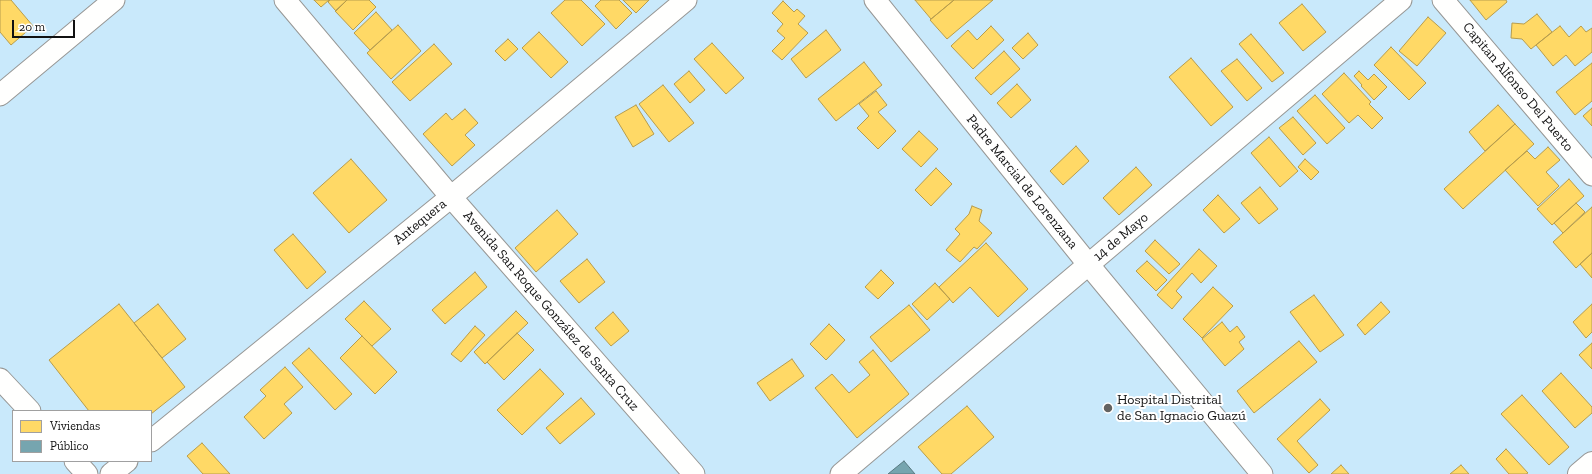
<!DOCTYPE html>
<html>
<head>
<meta charset="utf-8">
<style>
  body { margin:0 }
  #map { position:relative; width:1592px; height:474px; overflow:hidden; background:#fcfcf7; font-family:"Zilla Slab",serif }
  canvas { display:block }
  .legend { position:absolute; left:12px; top:410px; width:140px; height:52px; box-sizing:border-box; background:#fff; border:1px solid #a0a0a0; margin:0; padding:5px 7px; list-style:none; font-size:12px; color:#111 }
  .legend li { display:flex; align-items:center; gap:8px; height:20px }
  .legend b { width:20px; border:1px solid #a0a0a0 }
  .scale { position:absolute; left:12px; top:20px; width:63px; height:18px; box-sizing:border-box; border:2px solid #111; border-top:0; padding-left:5px; font-size:12px; line-height:14px; white-space:nowrap; color:#111; -webkit-text-stroke:3px #fff; paint-order:stroke }
</style>
</head>
<body>
<div id="map">
<canvas width="1592" height="474"></canvas>
<ul class="legend">
<li><b style="height:11px;background:#ffd966"></b>Viviendas</li>
<li><b style="height:11px;background:#76a5af"></b>Público</li>
</ul>
<div class="scale">20 m</div>
</div>
<script>
const context = document.querySelector('canvas').getContext('2d');
context.lineJoin = 'round';
function fill(path, color) { context.fillStyle = color; context.fill(path, 'evenodd'); }
const shape = rows => new Path2D(rows.map(r => 'M' + r).join(''));
function strokePath(path, color, width, dash) { context.strokeStyle = color; context.lineWidth = width; context.lineCap = dash ? 'butt' : 'round'; context.setLineDash(dash || []); context.stroke(path); }
function label(font, color, halo, rows, align = 'center') {
  context.font = font + ' "Zilla Slab",serif'; context.lineWidth = 4; context.setLineDash([]); context.textBaseline = 'middle'; context.strokeStyle = halo; context.fillStyle = color; for (const [text, x, y, turn = 0] of rows) {
    context.save(); context.translate(x, y); context.rotate((+turn || 0) * Math.PI / 180); context.textAlign = isNaN(turn) ? turn : align; if (halo) context.strokeText(text, 0, 0); context.fillText(text, 0, 0); context.restore();
  }
}
fill(shape([
  [0,0,1592,0,1592,474,0,474],
  [13,411,151,411,151,461,13,461]
]), '#c9e9fb');
const homes = shape([
  [0,0,11,0,33,26,11,45,0,32,0,0],
  [314,0,329,0,321,7,314,0],
  [330,0,347,0,336,11,328,2,330,0],
  [347,0,369,0,376,7,353,30,335,11,347,0],
  [565,0,581,0,605,24,582,46,551,13,565,0],
  [601,0,619,0,632,13,616,29,595,6,601,0],
  [623,0,649,0,636,13,623,0],
  [915,0,954,0,931,19,915,0],
  [954,0,993,0,947,39,930,20,954,0],
  [1470,0,1506,0,1507,2,1486,20,1470,0],
  [783,1,794,12,797,9,805,16,798,24,808,33,782,60,772,51,785,38,777,31,783,24,772,13,783,1],
  [1302,4,1326,32,1303,51,1279,23,1302,4],
  [376,12,392,30,370,50,354,33,376,12],
  [1537,14,1552,32,1531,49,1522,39,1511,38,1512,23,1524,24,1537,14],
  [1428,17,1446,33,1417,66,1399,51,1428,17],
  [398,25,421,51,391,79,367,53,398,25],
  [991,26,1004,40,973,69,951,46,968,30,977,40,991,26],
  [1560,26,1569,37,1581,26,1586,32,1592,28,1592,52,1575,66,1566,55,1553,66,1536,45,1560,26],
  [826,30,841,50,806,78,791,59,826,30],
  [539,32,568,62,551,78,522,48,539,32],
  [1028,33,1038,45,1023,59,1012,48,1028,33],
  [1251,34,1284,73,1272,82,1239,44,1251,34],
  [508,39,518,49,505,61,495,51,508,39],
  [712,43,744,78,726,94,694,59,712,43],
  [434,44,452,64,410,101,392,82,434,44],
  [1391,47,1426,83,1409,100,1374,65,1391,47],
  [1004,51,1020,69,991,95,975,78,1004,51],
  [1191,58,1233,107,1211,126,1169,77,1191,58],
  [1237,59,1262,88,1247,101,1221,71,1237,59],
  [864,62,882,85,836,121,818,99,864,62],
  [1592,63,1592,101,1575,115,1556,92,1592,63],
  [689,71,705,90,690,103,674,84,689,71],
  [1359,71,1368,80,1374,74,1387,87,1374,100,1361,86,1362,85,1354,76,1359,71],
  [1344,73,1371,102,1369,104,1383,118,1372,129,1358,115,1349,123,1322,94,1344,73],
  [1017,84,1031,100,1011,118,997,103,1017,84],
  [663,85,694,123,669,142,639,104,663,85],
  [876,91,887,105,878,112,896,131,878,149,857,128,869,116,859,104,876,91],
  [1315,95,1345,128,1327,144,1297,111,1315,95],
  [636,105,654,134,633,147,615,117,636,105],
  [1498,105,1515,124,1485,151,1469,132,1498,105],
  [1592,108,1592,126,1583,116,1592,108],
  [465,109,478,123,465,135,475,145,452,166,423,134,446,113,452,120,465,109],
  [1293,117,1316,143,1303,155,1279,128,1293,117],
  [1515,124,1534,144,1463,209,1444,189,1515,124],
  [919,131,938,149,921,167,902,149,919,131],
  [1269,137,1298,171,1280,187,1251,153,1269,137],
  [1076,146,1089,161,1063,185,1050,171,1076,146],
  [1548,147,1560,160,1546,172,1559,186,1538,206,1505,170,1527,151,1535,159,1548,147],
  [351,159,387,200,349,233,313,193,351,159],
  [1305,159,1319,172,1311,180,1298,167,1305,159],
  [1136,167,1152,185,1119,215,1103,198,1136,167],
  [936,168,952,184,931,206,915,190,936,168],
  [1569,179,1584,196,1552,225,1537,209,1569,179],
  [1260,187,1278,209,1259,224,1241,203,1260,187],
  [1218,195,1240,219,1224,233,1203,210,1218,195],
  [1576,203,1585,212,1563,233,1554,223,1576,203],
  [972,206,982,210,979,221,992,233,977,249,974,247,960,262,946,250,960,234,955,229,969,214,972,206],
  [1592,207,1592,253,1576,268,1553,242,1592,207],
  [557,210,578,234,536,272,515,248,557,210],
  [293,234,326,272,307,289,274,250,293,234],
  [1155,240,1180,264,1169,274,1145,251,1155,240],
  [986,243,1028,289,998,317,970,287,953,303,939,287,986,243],
  [1199,249,1217,266,1201,283,1192,273,1176,291,1182,297,1172,309,1157,295,1199,249],
  [1592,253,1592,278,1580,264,1592,253],
  [587,259,605,282,579,303,560,281,587,259],
  [1147,261,1167,280,1156,291,1136,271,1147,261],
  [881,270,894,283,878,299,865,287,881,270],
  [475,272,487,287,445,324,432,310,475,272],
  [935,283,950,299,927,320,912,304,935,283],
  [1213,287,1233,306,1202,338,1183,319,1213,287],
  [1314,295,1344,335,1320,352,1290,312,1314,295],
  [364,301,391,329,372,346,345,319,364,301],
  [1381,302,1390,312,1365,335,1357,325,1381,302],
  [119,304,185,387,151,414,151,411,89,411,49,360,119,304],
  [158,304,186,339,162,358,134,323,158,304],
  [1592,304,1592,332,1586,338,1573,322,1592,304],
  [909,305,930,330,891,362,870,337,909,305],
  [516,311,528,323,485,364,474,352,516,311],
  [613,312,629,331,611,346,595,328,613,312],
  [1222,322,1230,332,1237,326,1245,337,1239,342,1244,349,1225,366,1202,339,1222,322],
  [829,324,845,340,826,360,810,344,829,324],
  [475,326,485,335,461,362,451,354,475,326],
  [517,333,534,350,504,380,487,362,517,333],
  [362,336,397,372,375,394,340,358,362,336],
  [1299,341,1317,362,1254,413,1237,391,1299,341],
  [1592,343,1592,369,1579,355,1592,343],
  [309,348,352,394,335,410,292,363,309,348],
  [873,350,909,394,857,438,815,388,832,374,849,393,870,375,859,362,873,350],
  [792,359,804,376,770,401,757,383,792,359],
  [285,367,303,387,284,404,292,413,264,439,244,417,266,396,260,390,285,367],
  [540,369,564,394,522,435,497,410,540,369],
  [1561,373,1592,407,1592,413,1575,428,1542,391,1561,373],
  [1522,395,1569,447,1549,465,1501,414,1522,395],
  [581,398,595,414,560,444,546,428,581,398],
  [1320,399,1330,410,1297,441,1318,465,1309,473,1277,439,1320,399],
  [967,406,994,437,951,474,942,474,918,447,967,406],
  [202,443,230,474,203,474,187,456,202,443],
  [1506,449,1528,473,1526,474,1509,474,1496,459,1506,449],
  [1341,465,1349,474,1331,474,1341,465],
  [1461,465,1469,474,1450,474,1461,465]
]);
fill(homes, '#ffd966');
strokePath(homes, '#b89d4c', 1);
const public = shape([
  [904,461,915,474,888,474,904,461]
]);
fill(public, '#76a5af');
strokePath(public, '#587980', 1);
const minor = shape([
  [285,0,451,197,694,474],
  [875,0,1088,264,1262,474],
  [1443,0,1592,175],
  [0,95,114,0],
  [0,379,30,411],
  [151,441,451,197,686,0],
  [75,461,87,474],
  [111,474,127,461],
  [841,474,1401,0]
]);
const tertiary = shape([
  [1579,474,1592,463]
]);
strokePath(minor, '#979795', 23);
strokePath(tertiary, '#979795', 24);
strokePath(minor, '#fffffe', 21);
strokePath(tertiary, '#fffffe', 22);
for (const [x, y, r, color] of [
  [1108,408,5,"#636362"]
]) { const dot = new Path2D(); dot.arc(x, y, r, 0, 2 * Math.PI); context.fillStyle = color; context.fill(dot); strokePath(dot, '#fff', 1.5); }
label('14px', '#111', '#fff', [
  ["Capitan Alfonso Del Puerto",1518,87,50],
  ["Padre Marcial de Lorenzana",1022,182,51],
  ["Antequera",420,222,-39],
  ["14 de Mayo",1121,237,-40],
  ["Avenida San Roque González de Santa Cruz",551,311,49]
]);
label('14px', '#111', '#fff', [
  ["Hospital Distrital",1117,400],
  ["de San Ignacio Guazú",1117,416]
], 'left');
</script>
</body>
</html>
